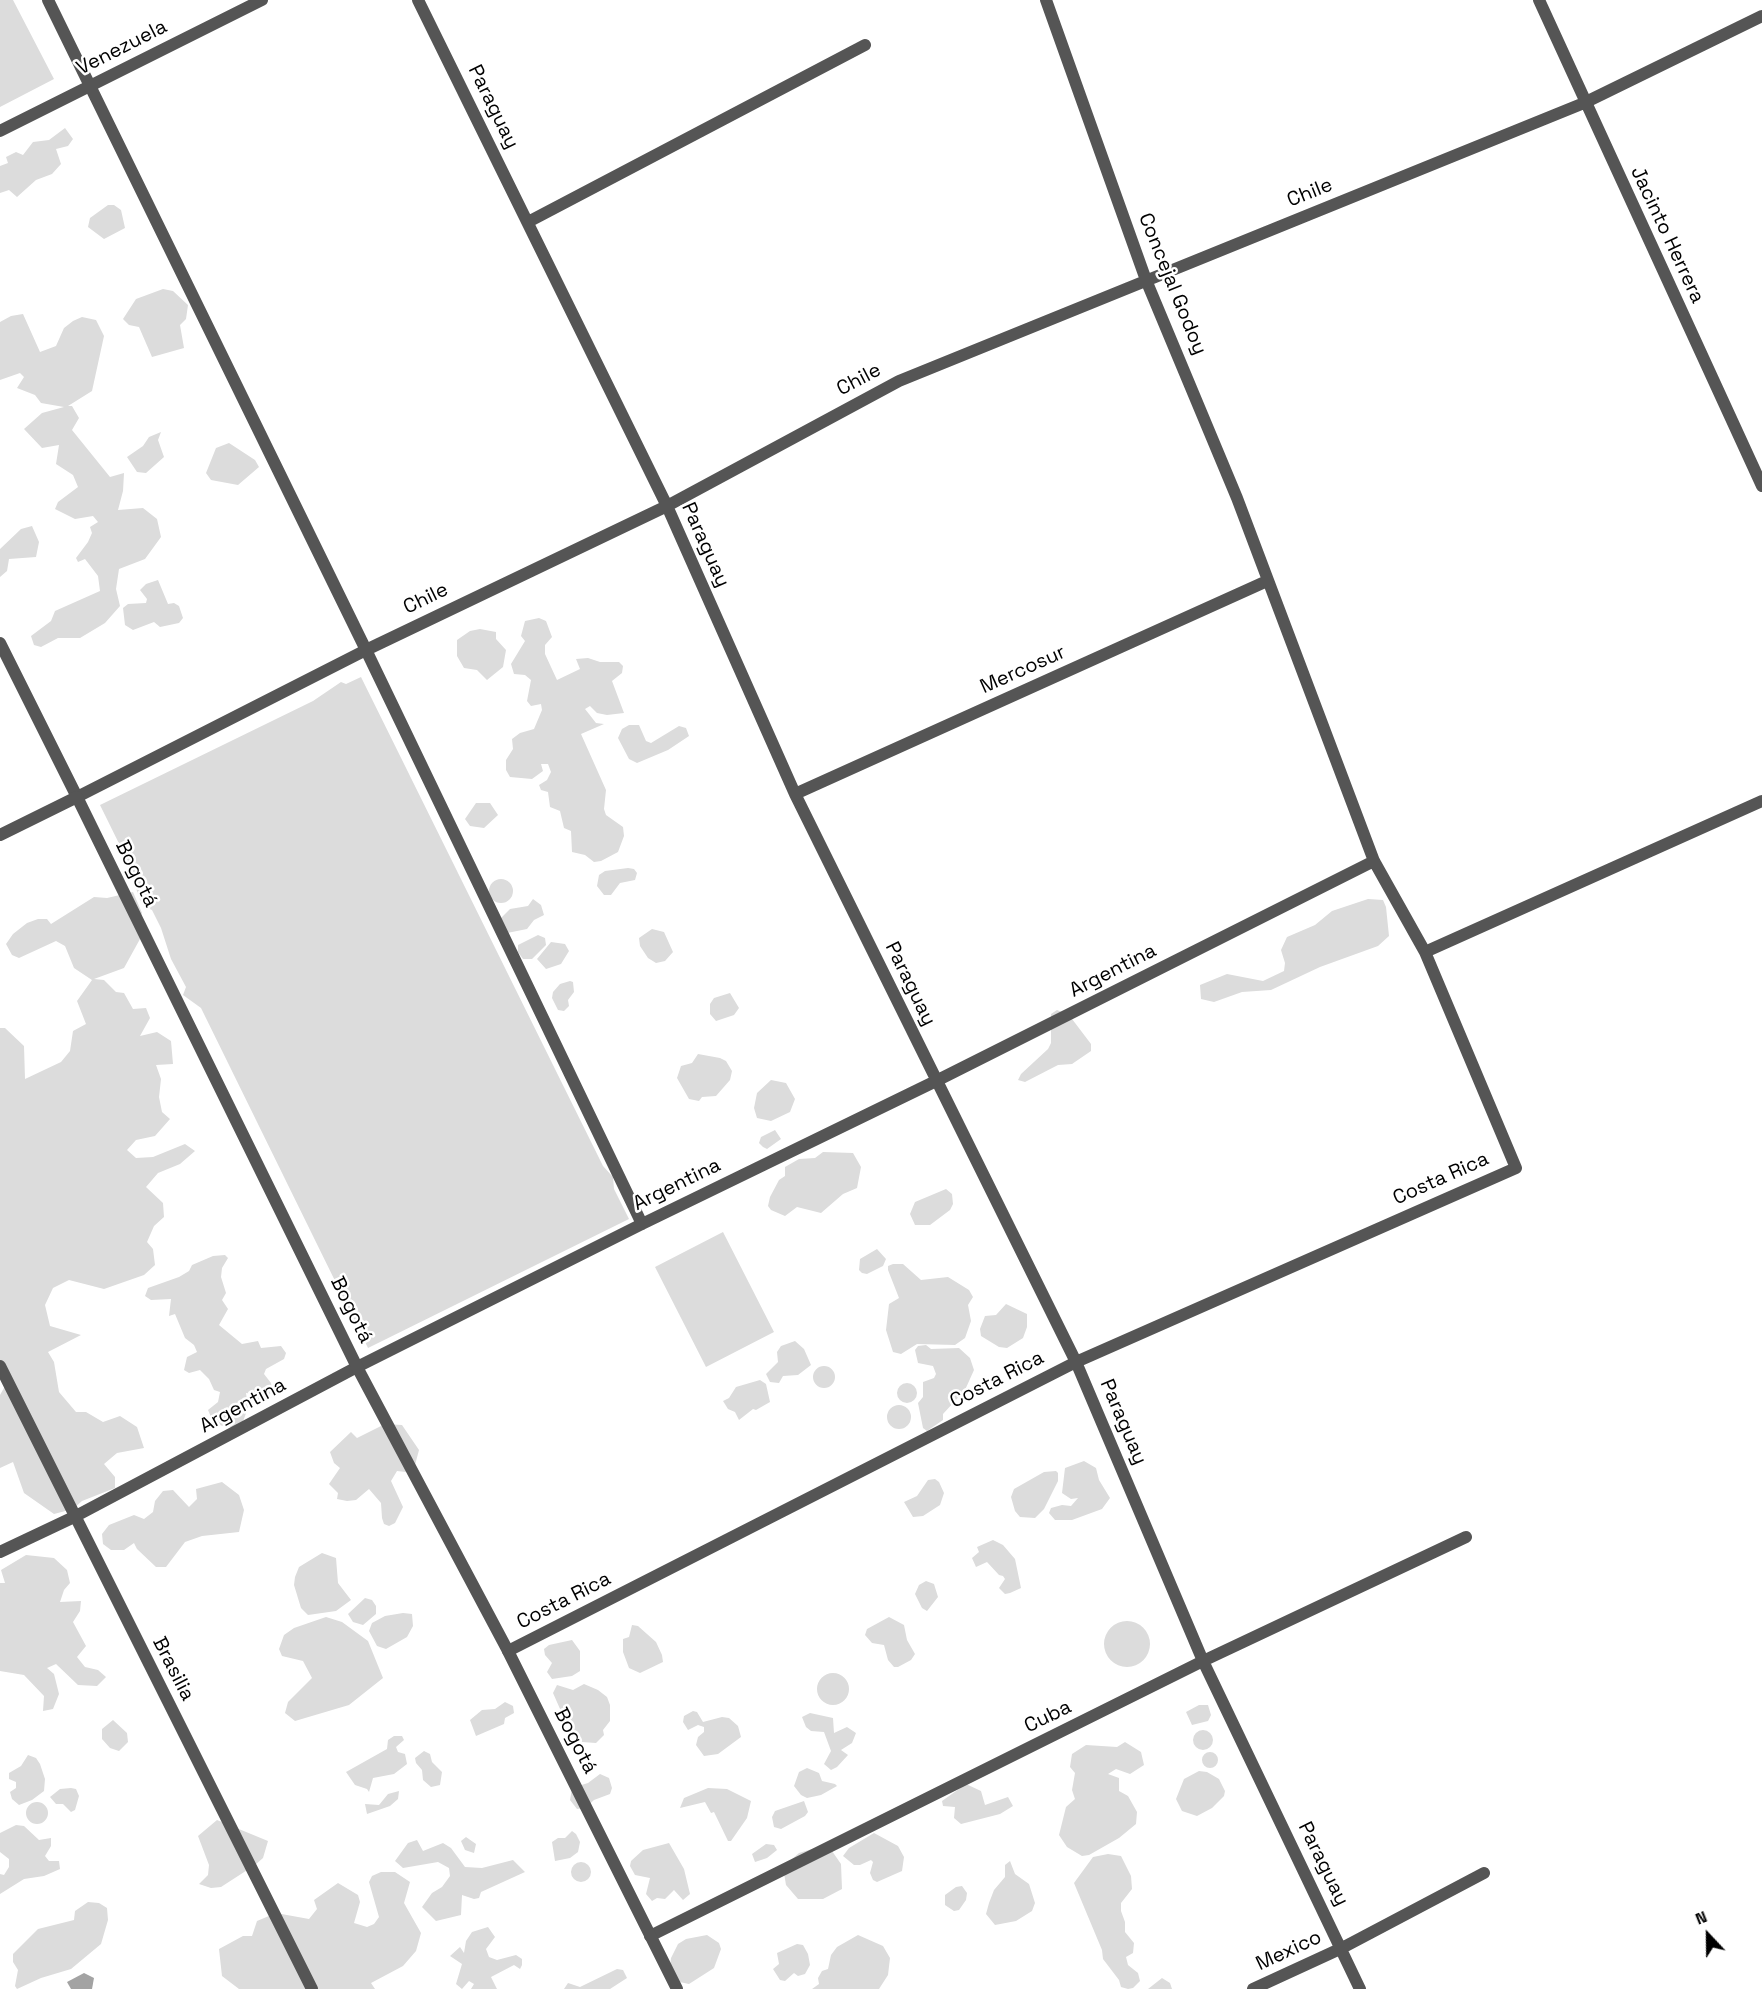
<!DOCTYPE html>
<html>
<head>
<meta charset="utf-8">
<style>
  body { margin:0 }
  #map { position:relative; width:1762px; height:1989px; overflow:hidden; background:#fff; font-family:"Space Grotesk",sans-serif }
  canvas { display:block }
  .north { position:absolute; left:1678px; top:1905px; width:60px; height:60px; -webkit-text-stroke:4px #fff; paint-order:stroke; rotate:338deg; font-size:16px; font-weight:700; line-height:24px; text-align:center; color:#000 }
  .north::after { content:''; display:block; margin:auto; width:21px; height:27px; background:#000; clip-path:polygon(50% 0,100% 100%,50% 72%,0 100%) }
</style>
</head>
<body>
<div id="map">
<canvas width="1762" height="1989"></canvas>
<div class="north">N</div>
</div>
<script>
const context = document.querySelector('canvas').getContext('2d');
context.lineJoin = 'round';
function fill(path, color) { context.fillStyle = color; context.fill(path, 'evenodd'); }
const shape = rows => new Path2D(rows.map(r => 'M' + r).join(''));
function strokePath(path, color, width, dash) { context.strokeStyle = color; context.lineWidth = width; context.lineCap = dash ? 'butt' : 'round'; context.setLineDash(dash || []); context.stroke(path); }
function label(font, color, halo, rows, align = 'center') {
  context.font = font + ' "Space Grotesk",sans-serif'; context.lineWidth = 5; context.setLineDash([]); context.textBaseline = 'middle'; context.strokeStyle = halo; context.fillStyle = color; for (const [text, x, y, turn = 0] of rows) {
    context.save(); context.translate(x, y); context.rotate((+turn || 0) * Math.PI / 180); context.textAlign = isNaN(turn) ? turn : align; if (halo) context.strokeText(text, 0, 0); context.fillText(text, 0, 0); context.restore();
  }
}
fill(shape([
  [0,0,13,0,54,79,0,107],
  [65,128,73,139,68,146,56,149,61,164,52,174,36,180,17,197,9,190,0,193,0,166,8,163,6,157,16,152,23,155,33,142,49,140],
  [108,205,114,205,121,210,125,228,104,239,88,227,90,218],
  [163,289,173,291,188,305,186,319,180,325,184,348,152,357,139,327,129,325,123,319,136,299],
  [23,314,40,352,56,346,64,328,73,321,82,317,96,320,104,336,92,391,68,406,72,406,79,418,72,430,110,477,124,473,123,491,118,510,143,508,157,519,161,537,145,559,119,569,116,589,120,606,105,623,80,638,58,638,41,647,34,645,31,636,51,621,55,611,100,591,98,576,85,559,78,562,76,558,88,542,92,533,90,527,98,522,93,516,75,519,55,509,58,502,78,487,73,475,56,464,59,445,42,448,24,429,42,413,64,407,41,403,35,395,17,388,24,377,20,373,0,380,0,322,11,316],
  [161,432,158,440,164,457,146,473,137,472,127,457,143,446,149,437],
  [229,443,255,460,259,467,238,485,211,480,206,473,216,448],
  [32,526,39,542,36,557,9,559,7,571,0,577,0,549,21,529],
  [158,580,168,604,174,603,179,606,183,618,179,623,160,627,154,622,133,630,125,625,123,608,128,604,146,603,147,599,140,590,146,584],
  [539,618,546,621,552,637,545,645,545,654,557,680,580,669,576,659,588,658,600,662,619,662,623,666,622,673,612,681,624,713,607,715,597,713,590,706,585,709,589,714,596,723,604,724,581,734,606,790,604,809,606,815,623,827,624,836,618,852,601,861,594,862,585,855,572,852,571,831,564,828,560,811,550,807,548,792,541,790,539,785,547,780,551,772,548,764,541,764,543,771,532,779,510,777,506,770,506,760,513,749,512,739,520,733,534,729,542,710,541,704,531,706,527,701,531,680,525,675,514,674,511,664,525,641,521,636,525,621],
  [480,629,496,632,496,639,506,650,503,667,487,680,477,670,464,668,457,656,457,640,470,631],
  [361,677,603,1166,613,1177,614,1189,629,1219,368,1348,201,1008,183,995,186,987,171,959,161,928,152,910,145,907,140,900,133,879,135,876,100,805,313,701,341,682,346,684],
  [629,725,639,725,646,741,651,743,679,726,686,728,689,736,668,750,637,763,629,759,618,738,622,729],
  [476,803,490,803,498,815,484,828,470,826,465,819],
  [628,868,634,869,637,873,635,880,620,883,611,895,604,895,597,886,599,875,605,871],
  '489 891a12 12 0 1 1 24 0a12 12 0 1 1-24 0Z',
  [133,892,142,913,138,923,142,932,140,939,124,968,94,979,104,980,116,992,124,993,133,1009,146,1008,150,1018,140,1036,157,1032,171,1041,173,1064,156,1065,161,1079,159,1097,162,1112,170,1119,155,1136,136,1140,127,1150,136,1158,153,1157,185,1144,195,1151,180,1164,158,1173,146,1187,163,1203,164,1217,154,1226,147,1242,153,1249,155,1265,144,1275,104,1289,69,1280,53,1288,45,1305,50,1326,81,1335,48,1352,54,1362,59,1392,76,1412,86,1412,103,1422,120,1416,137,1427,144,1448,117,1453,104,1464,115,1477,115,1488,82,1501,73,1509,54,1514,24,1493,13,1462,0,1468,0,1395,9,1379,0,1364,0,1028,5,1028,24,1046,25,1079,61,1062,70,1051,73,1031,86,1024,77,1001,92,980,74,968,65,946,56,941,19,958,12,955,6,944,13,934,27,923,38,919,47,919,51,924,94,897,107,898],
  [533,899,541,905,544,915,534,920,527,929,507,933,500,919,510,909,528,906],
  [1368,899,1383,900,1386,907,1389,936,1378,946,1320,967,1271,990,1242,992,1214,1002,1201,999,1200,985,1227,974,1263,981,1284,971,1285,963,1281,950,1287,937,1315,925,1332,911],
  [652,929,664,932,673,952,665,961,656,963,648,958,640,946,639,938],
  [538,935,545,938,546,945,532,959,523,959,518,952,518,945],
  [551,942,565,944,569,951,561,964,546,969,537,959],
  [570,981,573,982,574,992,568,1000,569,1006,564,1011,558,1010,552,998,553,992,560,984],
  [730,993,739,1008,734,1015,716,1021,710,1014,710,1004,714,998],
  [1057,1010,1069,1015,1091,1044,1091,1051,1072,1064,1058,1065,1025,1082,1018,1080,1021,1074,1048,1049,1051,1043,1051,1014],
  [698,1054,720,1058,726,1061,732,1071,730,1080,716,1096,702,1097,699,1101,689,1099,677,1078,681,1066,692,1063],
  [771,1080,786,1083,795,1099,790,1112,771,1121,757,1118,754,1108,757,1093],
  [775,1130,781,1139,767,1149,763,1147,759,1143,761,1137],
  [823,1152,853,1153,861,1167,857,1188,843,1194,821,1213,797,1207,785,1216,771,1210,768,1206,770,1197,779,1180,785,1176,785,1167,799,1159,815,1158],
  [946,1189,952,1194,953,1204,950,1210,930,1225,915,1225,910,1214,915,1202],
  [723,1232,774,1332,706,1367,655,1267],
  [877,1249,886,1259,883,1266,867,1274,862,1273,859,1270,860,1259],
  [225,1255,228,1258,222,1268,221,1277,226,1293,222,1300,228,1309,219,1325,242,1344,258,1341,261,1348,281,1346,286,1353,284,1359,266,1369,264,1374,271,1383,272,1389,268,1400,258,1402,253,1394,246,1393,248,1408,242,1424,233,1428,214,1424,208,1410,218,1402,220,1392,214,1390,209,1379,200,1370,189,1373,184,1370,187,1357,197,1352,194,1345,185,1338,175,1314,169,1316,171,1299,151,1300,145,1296,148,1288,179,1277,189,1271,192,1265,213,1256],
  [893,1264,903,1264,921,1280,948,1277,969,1290,973,1297,968,1305,971,1321,965,1338,955,1345,917,1344,901,1354,893,1352,886,1330,889,1304,899,1298,888,1270,888,1266],
  [1006,1304,1027,1314,1027,1327,1023,1338,1007,1348,999,1347,981,1336,980,1329,985,1316,996,1315],
  [795,1341,804,1349,811,1365,798,1375,783,1376,779,1383,770,1382,766,1374,778,1362,777,1352,781,1346],
  [926,1345,931,1349,959,1348,970,1358,974,1370,965,1390,943,1414,943,1420,927,1431,923,1428,918,1403,923,1397,923,1382,934,1378,936,1374,933,1366,918,1363,915,1350,918,1346],
  '813 1377a11 11 0 1 1 22 0a11 11 0 1 1-22 0Z',
  [760,1380,766,1384,770,1402,756,1410,753,1409,739,1420,735,1412,728,1409,723,1401,729,1398,736,1387],
  '897 1393a10 10 0 1 1 20 0a10 10 0 1 1-20 0Z',
  '887 1417a12 12 0 1 1 24 0a12 12 0 1 1-24 0Z',
  [385,1424,402,1425,419,1450,415,1465,406,1472,397,1471,391,1481,403,1507,395,1523,389,1526,384,1524,382,1518,381,1503,369,1489,356,1500,347,1501,337,1499,338,1493,329,1484,340,1468,334,1463,330,1452,351,1432,357,1438],
  [1084,1461,1096,1468,1099,1480,1110,1498,1102,1509,1072,1520,1055,1520,1049,1513,1051,1508,1062,1505,1071,1506,1078,1498,1071,1499,1062,1493,1065,1468],
  [1056,1471,1058,1473,1058,1481,1044,1509,1035,1518,1020,1517,1015,1511,1011,1497,1014,1489,1044,1472],
  [935,1479,939,1482,944,1493,940,1505,923,1516,913,1517,904,1502,917,1496,928,1480],
  [222,1482,239,1495,244,1510,239,1532,202,1536,185,1542,166,1567,156,1567,137,1549,134,1543,124,1550,111,1550,103,1544,102,1534,109,1525,134,1515,144,1519,153,1512,155,1501,163,1491,173,1490,189,1507,197,1499,196,1489],
  [993,1540,1003,1545,1015,1559,1021,1588,1010,1593,1005,1594,999,1588,1005,1579,1003,1576,999,1575,987,1562,976,1567,972,1558,979,1552,977,1547],
  [322,1553,336,1558,338,1583,351,1600,336,1611,308,1615,301,1608,294,1585,295,1577,299,1567],
  [26,1555,54,1558,67,1570,70,1583,64,1590,60,1602,81,1601,80,1611,73,1622,86,1646,77,1657,85,1667,98,1670,106,1677,97,1686,78,1685,56,1664,47,1668,54,1674,59,1694,53,1709,43,1711,44,1696,24,1675,0,1671,0,1583,5,1583,1,1570],
  [926,1581,934,1584,938,1597,927,1611,922,1608,915,1594,919,1585],
  [365,1598,372,1600,376,1606,376,1614,363,1625,353,1622,348,1614],
  [403,1613,412,1614,413,1626,407,1637,386,1649,377,1646,369,1631,372,1623,385,1616],
  [326,1617,342,1622,368,1641,383,1678,349,1705,295,1721,285,1713,288,1702,312,1678,303,1661,282,1656,279,1649,284,1635,294,1628],
  [889,1617,904,1625,907,1640,915,1654,911,1660,898,1667,894,1667,888,1660,884,1645,872,1643,865,1635,867,1629],
  '1104 1644a23 23 0 1 1 46 0a23 23 0 1 1-46 0Z',
  [632,1625,638,1626,656,1642,662,1655,663,1662,640,1673,629,1668,623,1652,623,1639,629,1637],
  [572,1640,580,1651,580,1671,572,1676,552,1679,547,1672,552,1663,545,1655,544,1649,549,1645],
  '817 1689a16 16 0 1 1 32 0a16 16 0 1 1-32 0Z',
  [584,1684,598,1690,607,1697,610,1705,610,1721,603,1730,604,1735,596,1743,582,1742,564,1718,553,1693,557,1685,573,1690],
  [505,1702,513,1706,514,1713,505,1718,504,1724,476,1736,470,1720,482,1710,495,1709],
  [1199,1705,1208,1705,1211,1715,1208,1721,1192,1725,1186,1712],
  [693,1711,697,1712,703,1722,722,1717,729,1718,738,1726,741,1737,718,1754,704,1756,696,1745,698,1737,704,1732,704,1727,698,1725,688,1730,683,1722,684,1716],
  [810,1713,833,1718,834,1733,847,1727,856,1733,852,1743,841,1750,848,1755,837,1767,831,1770,824,1764,831,1751,824,1732,811,1731,806,1727,802,1717],
  [113,1720,127,1733,128,1742,119,1751,110,1748,102,1739,102,1729],
  '1193 1740a10 10 0 1 1 20 0a10 10 0 1 1-20 0Z',
  [394,1736,402,1736,404,1740,396,1747,398,1752,405,1754,407,1764,394,1774,373,1778,369,1792,367,1789,355,1785,346,1772,387,1749,388,1740],
  [1125,1742,1141,1752,1144,1765,1130,1774,1116,1769,1108,1774,1119,1778,1119,1791,1128,1796,1137,1812,1136,1824,1119,1838,1089,1855,1082,1856,1067,1847,1059,1835,1066,1807,1075,1799,1072,1790,1075,1773,1070,1767,1072,1754,1086,1745,1117,1747],
  [424,1751,430,1754,432,1762,442,1772,440,1785,431,1787,423,1780,422,1770,416,1763,415,1758],
  '1202 1760a8 8 0 1 1 16 0a8 8 0 1 1-16 0Z',
  [28,1755,36,1758,40,1764,45,1779,44,1791,32,1800,19,1805,12,1799,10,1792,16,1788,16,1782,9,1779,9,1773,21,1766],
  [807,1768,819,1773,822,1781,835,1784,837,1786,821,1795,807,1798,801,1795,794,1786,799,1772],
  [1199,1771,1207,1772,1219,1779,1225,1791,1224,1796,1212,1808,1197,1816,1182,1811,1176,1799,1184,1779],
  [600,1774,609,1778,612,1788,610,1794,594,1800,585,1808,577,1809,570,1800,572,1788,588,1783],
  [966,1784,981,1791,985,1805,1008,1797,1013,1806,1000,1814,961,1824,954,1818,955,1807,943,1806,942,1801],
  [71,1788,76,1789,79,1796,75,1810,71,1812,63,1804,56,1804,50,1797,60,1789],
  [708,1788,727,1789,751,1801,747,1818,731,1841,728,1841,714,1812,711,1813,705,1802,680,1808,684,1798],
  [399,1791,398,1799,390,1806,367,1814,365,1804,379,1805,388,1794],
  [804,1801,808,1812,805,1816,781,1829,774,1827,772,1817,775,1811],
  '26 1813a11 11 0 1 1 22 0a11 11 0 1 1-22 0Z',
  [217,1820,268,1841,263,1858,255,1865,221,1887,211,1888,199,1884,208,1875,209,1865,198,1836],
  [16,1825,24,1826,39,1840,51,1838,51,1846,45,1856,49,1861,59,1861,60,1869,44,1876,24,1879,0,1894,0,1874,4,1875,9,1867,9,1859,0,1852,0,1833],
  [572,1831,576,1834,580,1842,578,1852,570,1858,555,1861,552,1842,558,1838,565,1838],
  [874,1833,898,1846,904,1857,902,1871,877,1882,873,1880,870,1873,873,1862,871,1860,860,1865,854,1865,843,1856,849,1848],
  [466,1837,476,1844,474,1853,465,1850,461,1841],
  [417,1840,423,1851,443,1843,451,1848,465,1867,482,1868,513,1860,525,1872,481,1892,479,1898,474,1899,462,1895,461,1915,436,1921,422,1907,432,1893,442,1887,450,1876,449,1868,438,1862,403,1868,395,1861,408,1843],
  [669,1843,684,1869,690,1894,683,1900,674,1890,665,1899,657,1898,652,1901,646,1894,650,1878,635,1875,630,1866,631,1861,643,1850],
  [766,1844,774,1845,777,1850,767,1858,755,1862,752,1854],
  [822,1846,832,1851,841,1864,842,1889,823,1899,798,1899,786,1885,783,1867,799,1853],
  [1108,1854,1121,1856,1131,1876,1132,1889,1121,1903,1121,1911,1125,1922,1125,1932,1134,1943,1133,1953,1126,1957,1128,1965,1138,1973,1140,1981,1133,1988,1128,1989,1121,1987,1119,1980,1103,1959,1102,1950,1074,1883,1093,1857],
  [1010,1861,1015,1874,1029,1884,1035,1903,1032,1911,1016,1921,995,1925,986,1914,989,1903,994,1890,1005,1877,1005,1865],
  '571 1872a10 10 0 1 1 20 0a10 10 0 1 1-20 0Z',
  [381,1872,395,1872,410,1882,404,1903,421,1933,416,1951,403,1966,371,1983,375,1989,239,1989,222,1976,219,1949,243,1936,252,1936,257,1921,276,1913,309,1919,317,1909,314,1900,338,1883,358,1895,360,1902,354,1923,367,1927,374,1924,379,1917,369,1882,372,1876],
  [962,1886,967,1893,966,1900,959,1910,954,1911,945,1905,945,1895,956,1887],
  [88,1902,99,1903,107,1908,108,1920,101,1944,71,1969,41,1978,17,1989,15,1986,18,1970,13,1962,13,1954,38,1929,74,1920,75,1911],
  [488,1927,495,1937,486,1949,489,1957,497,1960,516,1955,522,1959,522,1965,520,1969,514,1965,491,1977,497,1989,471,1989,474,1984,469,1981,462,1989,456,1984,462,1964,450,1956,460,1947,464,1953,466,1941,472,1932],
  [707,1935,719,1943,721,1949,714,1968,689,1984,675,1981,670,1967,671,1958,678,1944,686,1939],
  [858,1935,883,1946,890,1958,888,1975,879,1989,812,1989,819,1984,818,1978,822,1971,828,1969,831,1955,837,1947],
  [797,1944,803,1945,808,1954,810,1965,805,1974,798,1976,794,1973,785,1981,780,1980,773,1969,779,1964,777,1953],
  [617,1969,623,1970,627,1978,610,1989,564,1989,568,1983,580,1987],
  [1162,1978,1170,1983,1172,1989,1148,1989]
]), '#dcdcdc');
fill(shape([
  [84,1973,94,1978,92,1989,71,1989,67,1982]
]), '#a3a3a3');
strokePath(shape([
  [48,0,366,650,642,1224],
  [418,0,667,506,795,794,1076,1362,1203,1661,1360,1989],
  [1539,0,1762,486],
  [0,131,262,0],
  [528,222,865,45],
  [0,643,77,797,366,650,667,506,899,381,1584,103,1762,16],
  [795,794,1267,581],
  [1425,952,1762,801],
  [0,1366,312,1989],
  [0,1552,74,1517,357,1367,642,1224,936,1081,1374,861],
  [508,1651,1076,1362,1516,1168,1425,952,1374,861,1237,498,1146,280,1046,0],
  [650,1936,1203,1661,1466,1537],
  [1253,1989,1342,1948,1484,1873]
]), '#555', 12);
strokePath(shape([
  [0,835,77,797,357,1367,508,1651,677,1989]
]), '#555', 12);
label('20px', '#000', '#fff', [
  ["Venezuela",122,48,-27],
  ["Paraguay",493,107,64],
  ["Chile",1310,193,-22],
  ["Jacinto Herrera",1667,235,65],
  ["Concejal Godoy",1172,284,68],
  ["Chile",859,380,-28],
  ["Paraguay",705,545,66],
  ["Chile",426,599,-26],
  ["Mercosur",1023,670,-24],
  ["Bogotá",136,874,64],
  ["Argentina",1113,971,-27],
  ["Paraguay",910,984,64],
  ["Costa Rica",1441,1179,-24],
  ["Argentina",677,1185,-26],
  ["Bogotá",351,1310,64],
  ["Costa Rica",997,1380,-27],
  ["Argentina",243,1406,-28],
  ["Paraguay",1123,1422,67],
  ["Costa Rica",564,1601,-27],
  ["Brasilia",173,1669,63],
  ["Cuba",1048,1717,-26],
  ["Bogotá",575,1741,63],
  ["Paraguay",1323,1864,64],
  ["Mexico",1289,1951,-25]
]);
</script>
</body>
</html>
